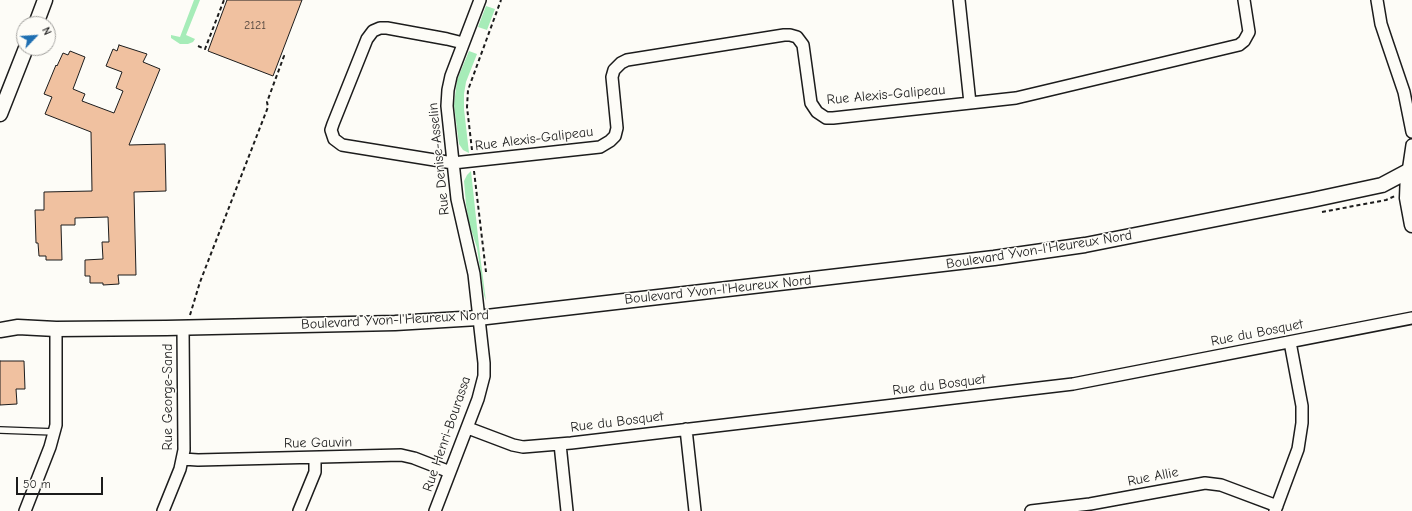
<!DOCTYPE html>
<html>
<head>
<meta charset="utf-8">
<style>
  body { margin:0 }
  #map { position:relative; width:1412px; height:511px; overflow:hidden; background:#fdfcf7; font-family:"Comic Neue",sans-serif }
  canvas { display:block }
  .north { position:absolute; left:16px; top:16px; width:40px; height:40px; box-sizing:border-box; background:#fdfcf7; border:1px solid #a3a29f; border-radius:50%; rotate:65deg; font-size:11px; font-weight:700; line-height:16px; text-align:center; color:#1c1c1c }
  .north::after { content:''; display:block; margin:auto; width:14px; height:18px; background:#1f6fb2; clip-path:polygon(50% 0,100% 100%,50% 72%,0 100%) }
  .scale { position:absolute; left:16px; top:477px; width:87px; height:18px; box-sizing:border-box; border:2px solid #1c1c1c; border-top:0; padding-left:5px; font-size:12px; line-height:14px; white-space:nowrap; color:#1c1c1c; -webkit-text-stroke:3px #fdfcf7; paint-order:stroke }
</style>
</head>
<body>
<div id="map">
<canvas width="1412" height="511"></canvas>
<div class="north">N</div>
<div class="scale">50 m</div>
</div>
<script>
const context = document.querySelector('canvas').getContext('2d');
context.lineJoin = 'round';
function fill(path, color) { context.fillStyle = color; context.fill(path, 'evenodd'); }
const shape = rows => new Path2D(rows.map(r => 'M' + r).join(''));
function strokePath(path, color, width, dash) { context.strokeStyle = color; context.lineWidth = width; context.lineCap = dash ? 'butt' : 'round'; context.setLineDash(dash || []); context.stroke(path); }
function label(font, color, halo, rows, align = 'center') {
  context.font = font + ' "Comic Neue",sans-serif'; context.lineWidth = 3; context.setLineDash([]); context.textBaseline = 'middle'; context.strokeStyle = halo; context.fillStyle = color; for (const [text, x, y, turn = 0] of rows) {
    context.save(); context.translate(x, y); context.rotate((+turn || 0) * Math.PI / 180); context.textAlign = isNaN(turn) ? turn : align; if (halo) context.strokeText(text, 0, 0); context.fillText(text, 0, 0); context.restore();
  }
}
fill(shape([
  [194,0,200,0,186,35,195,39,193,42,188,44,180,44,171,38,171,35,180,37],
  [486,6,495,9,487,30,478,27],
  [469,51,477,54,466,82,464,94,464,109,469,153,463,150,459,144,454,105,457,80],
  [471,171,480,255,486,301,484,295,477,248,469,223,466,204,464,181,467,175]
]), '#a6ecb8');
const building = shape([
  [227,0,302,0,273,76,208,51,227,0],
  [119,45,147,54,143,62,160,69,129,145,165,144,166,191,134,192,136,275,118,275,119,284,103,285,103,283,90,283,90,276,85,276,85,260,103,259,102,242,109,242,108,217,75,218,75,225,61,225,62,260,46,260,46,256,39,256,38,243,36,243,35,210,44,210,44,192,92,191,91,132,45,114,52,97,44,94,56,65,57,66,63,53,68,55,70,51,85,57,73,89,85,94,82,101,114,113,123,91,116,88,122,72,106,66,113,49,117,51,119,45],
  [0,361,24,361,25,389,16,389,17,404,0,405,0,361]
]);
fill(building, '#f0c1a0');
strokePath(building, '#1c1c1c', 1);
const service = shape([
  [0,430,55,432]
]);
const minor = shape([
  [959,0,970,103],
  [1377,0,1381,24,1387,42,1404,92,1412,132],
  [463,43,447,39,387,28,380,28,373,31,367,39,333,124,331,130,334,139,342,145,348,146,453,163,600,147,610,141,615,136,617,128,612,77,614,70,621,63,627,60,784,35,790,35,797,37,803,45,811,103,817,112,826,118,833,118,1016,98,1239,45,1244,41,1249,32,1244,0],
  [1408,172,1412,145],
  [468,428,513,445,523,447,571,443,1073,384,1412,318],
  [686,429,695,511],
  [560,444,567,511],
  [183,459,198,460,401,455,414,458,450,472],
  [25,511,50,447,56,425,56,329],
  [163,511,180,469,184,450,183,328],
  [299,511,315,472,315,458],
  [435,511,478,399,484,376,484,363,474,274,457,199,447,106,448,90,451,76,480,0],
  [1031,511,1090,504,1205,483,1221,485,1277,506],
  [1275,511,1298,449,1302,423,1302,406,1290,342]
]);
const tertiary = shape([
  [36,24,45,0],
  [0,114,26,48],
  [1408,172,1407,198,1412,225],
  [0,330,18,327,56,329,166,328,395,323,478,318,994,258,1085,245,1312,200,1382,185,1412,169]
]);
strokePath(service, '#1c1c1c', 8);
strokePath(minor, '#1c1c1c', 14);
strokePath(tertiary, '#1c1c1c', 17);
strokePath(shape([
  [198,46,205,49,224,0],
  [472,150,467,107,468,90,501,0],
  [474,171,486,272],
  [1322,212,1386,200,1395,196],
  [190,315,200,282,268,107,267,102,284,56,281,55]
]), '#1c1c1c', 2, [4, 3]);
strokePath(service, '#fdfcf7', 5.5);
strokePath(minor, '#fdfcf7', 11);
strokePath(tertiary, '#fdfcf7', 14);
label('12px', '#51453d', null, [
  ["2121",255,26]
]);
label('14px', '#1c1c1c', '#fdfcf7', [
  ["Rue Alexis-Galipeau",886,95,-5],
  ["Rue Alexis-Galipeau",534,139,-7],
  ["Rue Denise-Asselin",439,159,-96],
  ["Boulevard Yvon-l'Heureux Nord",1039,250,-9],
  ["Boulevard Yvon-l'Heureux Nord",718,290,-6],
  ["Boulevard Yvon-l'Heureux Nord",395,320,-3],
  ["Rue du Bosquet",1257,333,-11],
  ["Rue du Bosquet",939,385,-7],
  ["Rue George-Sand",168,397,-90],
  ["Rue du Bosquet",617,422,-7],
  ["Rue Henri-Bourassa",447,434,-71],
  ["Rue Gauvin",318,443,-1],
  ["Rue Allie",1153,477,-11]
]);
</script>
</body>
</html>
